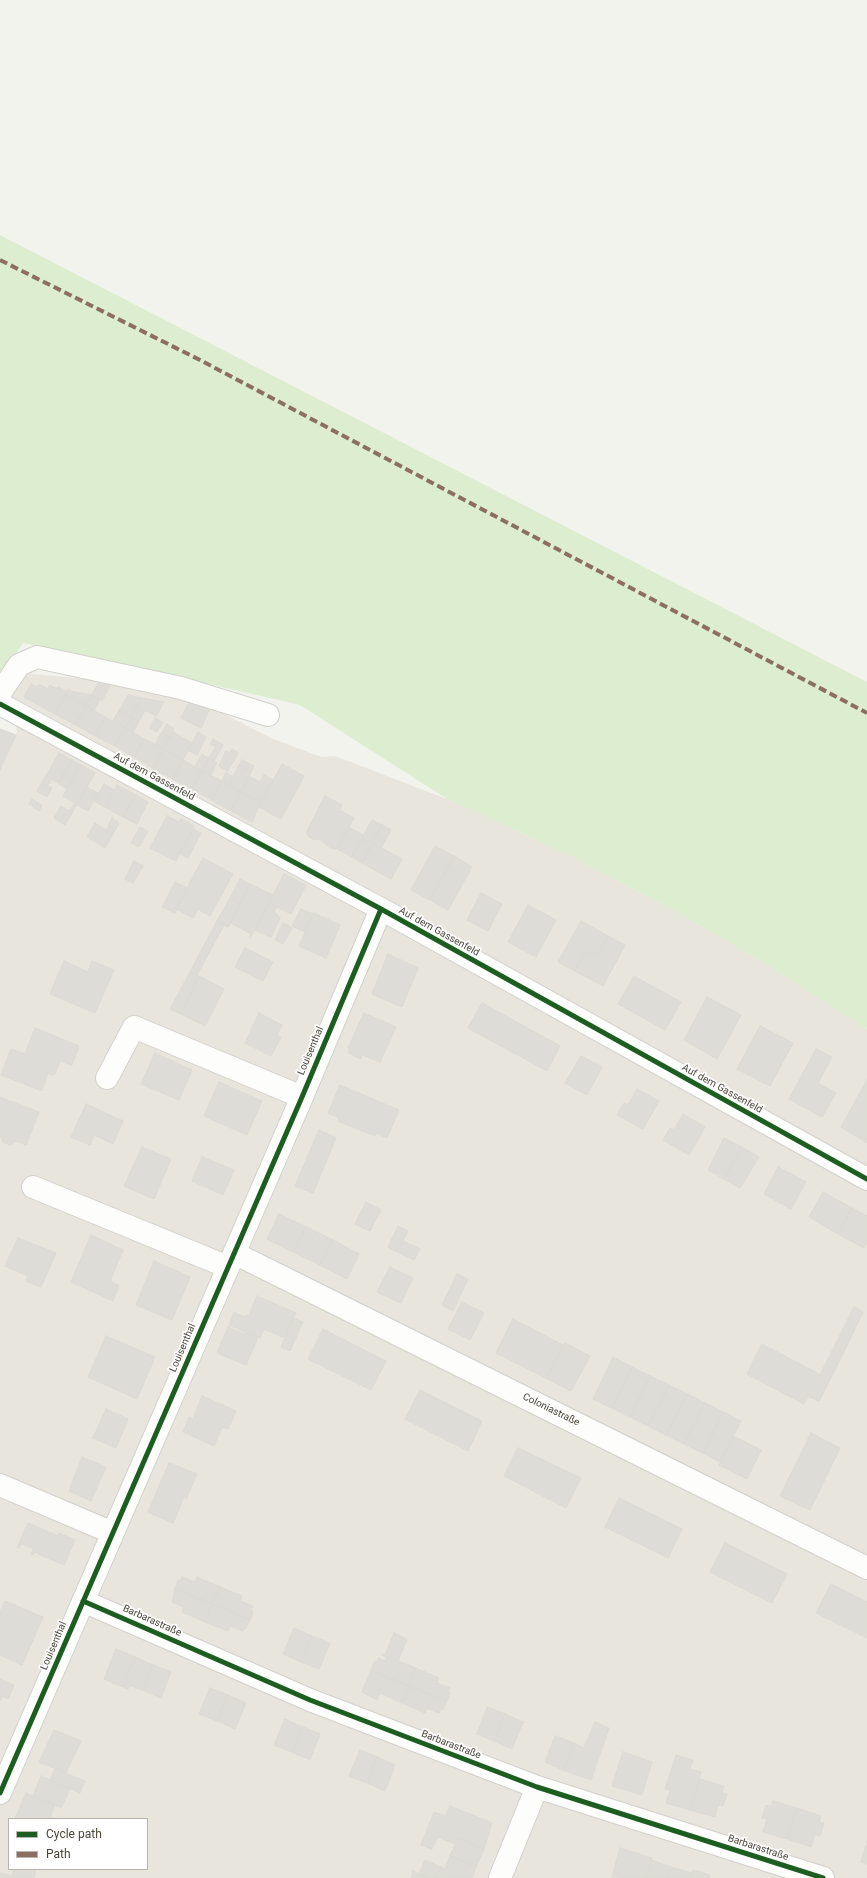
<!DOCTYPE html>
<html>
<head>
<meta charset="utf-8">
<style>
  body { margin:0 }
  #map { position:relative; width:867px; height:1878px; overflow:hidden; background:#f3f3ee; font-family:Roboto,sans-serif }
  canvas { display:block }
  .legend { position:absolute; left:8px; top:1818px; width:140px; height:52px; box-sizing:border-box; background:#fff; border:1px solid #b7b5b0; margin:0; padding:5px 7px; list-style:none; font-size:12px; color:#4a4539 }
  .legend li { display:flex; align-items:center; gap:8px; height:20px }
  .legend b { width:20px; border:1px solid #b7b5b0 }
</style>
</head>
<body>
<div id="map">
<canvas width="867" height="1878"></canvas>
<ul class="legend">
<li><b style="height:5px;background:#1b5e20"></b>Cycle path</li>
<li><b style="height:5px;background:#8d6e63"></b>Path</li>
</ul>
</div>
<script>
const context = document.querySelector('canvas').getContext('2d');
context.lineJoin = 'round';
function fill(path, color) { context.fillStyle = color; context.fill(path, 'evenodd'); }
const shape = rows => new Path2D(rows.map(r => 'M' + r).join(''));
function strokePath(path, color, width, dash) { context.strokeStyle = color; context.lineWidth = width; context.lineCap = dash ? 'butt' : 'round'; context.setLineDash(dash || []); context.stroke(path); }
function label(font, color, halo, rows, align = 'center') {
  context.font = font + ' Roboto,sans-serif'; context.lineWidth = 3.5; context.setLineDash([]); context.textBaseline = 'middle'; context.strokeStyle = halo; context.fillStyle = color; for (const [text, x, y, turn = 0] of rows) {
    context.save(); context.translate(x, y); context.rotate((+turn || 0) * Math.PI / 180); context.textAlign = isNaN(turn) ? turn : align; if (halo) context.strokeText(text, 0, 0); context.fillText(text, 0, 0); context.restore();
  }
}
fill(shape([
  [23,673,97,680,189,696,271,738,321,757,335,756,447,799,572,856,676,912,763,962,867,1029,867,1878,0,1878,0,770,17,733,12,694],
  [9,1819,147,1819,147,1869,9,1869]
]), '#e7e5dc');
fill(shape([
  [0,235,867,682,867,1029,763,962,676,912,572,856,447,799,300,705,74,653,23,643,0,676]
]), '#ddedcf');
const building = shape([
  [31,684,37,687,39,684,48,689,50,685,57,689,58,687,67,692,55,714,24,697,31,684],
  [98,684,110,686,102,701,92,695,98,684],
  [68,690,76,693,73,699,86,706,65,695,68,690],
  [74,692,92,695,86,706,73,699,76,693,74,692],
  [65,695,86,706,76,725,55,714,65,695],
  [92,695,100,699,94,711,86,706,92,695],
  [128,695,141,698,131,717,119,711,128,695],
  [141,698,164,702,156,716,145,710,139,721,131,717,141,698],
  [190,700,209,710,201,728,181,718,190,700],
  [86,706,105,717,95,736,76,725,86,706],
  [119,710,131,717,125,728,113,721,119,710],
  [105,717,125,728,115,746,95,736,105,717],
  [131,717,139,721,133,733,125,728,131,717],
  [155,718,163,722,157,732,150,728,155,718],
  [167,724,174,729,170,737,162,733,167,724],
  [125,728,144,739,134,757,115,746,125,728],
  [0,729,16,735,0,770,0,729],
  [173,732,192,743,183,760,164,749,173,732],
  [198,732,206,737,197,755,188,750,198,732],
  [161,733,170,737,164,749,155,745,161,733],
  [144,739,164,749,153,768,134,757,144,739],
  [213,739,218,742,215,746,210,744,213,739],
  [218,742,223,745,214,761,209,758,218,742],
  [164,749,183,760,173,779,153,768,164,749],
  [232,749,238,753,228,771,219,766,226,751,230,753,232,749],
  [59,753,72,760,58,783,46,776,59,753],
  [202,755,209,758,202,771,195,766,202,755],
  [209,758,217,763,211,775,202,771,209,758],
  [72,760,81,765,67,789,58,783,72,760],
  [183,760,202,771,192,789,173,779,183,760],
  [242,760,254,766,251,772,239,765,242,760],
  [282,764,304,776,281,819,259,807,282,764],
  [81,765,95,773,77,804,63,796,81,765],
  [239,765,251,772,241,792,229,785,239,765],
  [202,771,222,781,212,800,192,789,202,771],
  [226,773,233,777,229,785,222,781,226,773],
  [264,775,273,780,261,802,241,792,249,776,260,782,264,775],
  [46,776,51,780,48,785,42,782,46,776],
  [222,781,241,792,231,811,212,800,222,781],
  [42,782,52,788,47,797,37,791,42,782],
  [104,784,114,790,105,807,94,801,104,784],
  [117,785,136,795,123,817,105,807,117,785],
  [87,787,98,793,88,811,77,805,87,787],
  [241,792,261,802,252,822,231,811,241,792],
  [136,795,148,802,137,824,123,817,136,795],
  [325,796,342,805,339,810,354,818,337,849,331,848,319,839,315,840,309,837,306,833,325,796],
  [32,799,42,805,39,811,29,804,32,799],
  [75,803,77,804,72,813,69,811,75,803],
  [61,806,72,813,65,825,54,818,61,806],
  [167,816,179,822,181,819,194,826,176,861,150,848,167,816],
  [112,818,119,823,115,830,108,826,112,818],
  [372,820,382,825,372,843,362,838,372,820],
  [95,823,113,834,105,848,87,837,95,823],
  [382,825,391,830,381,848,372,843,382,825],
  [109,826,115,830,113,834,107,830,109,826],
  [140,827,148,831,139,847,131,843,140,827],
  [348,827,364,835,352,857,337,849,348,827],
  [193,829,201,833,188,858,180,854,193,829],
  [362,838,372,843,362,863,352,857,362,838],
  [372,843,402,859,391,879,362,863,372,843],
  [435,846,454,856,430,900,411,890,435,846],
  [454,856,472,867,448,910,430,900,454,856],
  [203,858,233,874,210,916,198,909,193,918,176,909,203,858],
  [134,861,143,866,133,883,125,879,134,861],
  [284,874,306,885,291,914,269,903,284,874],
  [240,879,250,884,240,903,230,898,240,879],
  [175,882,187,888,175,913,162,907,175,882],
  [250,884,273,895,250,938,251,934,231,923,228,927,250,884],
  [481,893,502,904,488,931,467,920,481,893],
  [230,898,240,903,228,927,217,921,230,898],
  [269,903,277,907,274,911,280,918,271,937,255,930,269,903],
  [528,905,556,920,536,957,508,942,528,905],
  [301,909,313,914,305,932,292,926,301,909],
  [314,913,340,925,326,958,299,946,314,913],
  [217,921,224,925,197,975,190,972,217,921],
  [581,921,608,936,597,956,586,951,575,971,558,962,581,921],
  [283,923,292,928,283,944,275,940,283,923],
  [608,936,625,945,603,986,575,971,586,951,597,956,608,936],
  [245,948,273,962,263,981,235,967,245,948],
  [388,954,418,968,402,1007,372,994,388,954],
  [64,961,88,972,92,961,114,970,95,1013,50,994,64,961],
  [190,972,199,976,181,1014,170,1009,190,972],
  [199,976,224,989,205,1026,181,1014,199,976],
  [634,976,681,1002,665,1030,618,1004,634,976],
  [707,997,741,1015,717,1059,684,1040,707,997],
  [482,1003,560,1046,547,1071,468,1028,482,1003],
  [259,1013,282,1025,277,1035,281,1037,271,1056,245,1043,259,1013],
  [364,1013,396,1027,380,1062,362,1055,361,1059,348,1053,350,1049,348,1048,364,1013],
  [760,1026,793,1043,770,1086,737,1069,760,1026],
  [35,1028,79,1046,72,1065,60,1061,55,1074,53,1075,48,1073,42,1091,1,1075,11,1049,25,1054,35,1028],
  [816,1049,832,1057,818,1083,836,1093,822,1117,789,1099,816,1049],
  [155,1053,192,1070,179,1100,141,1084,155,1053],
  [581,1056,602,1067,587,1095,565,1083,581,1056],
  [867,1080,867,1143,841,1127,867,1080],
  [219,1082,262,1101,247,1135,204,1116,219,1082],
  [340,1085,399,1110,387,1138,376,1133,375,1136,338,1121,339,1118,328,1113,340,1085],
  [637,1089,659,1101,643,1129,617,1115,624,1103,628,1105,637,1089],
  [0,1097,39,1112,26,1145,17,1141,10,1145,3,1142,0,1135,0,1097],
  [86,1104,123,1121,113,1144,94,1135,90,1145,71,1137,86,1104],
  [683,1114,705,1127,689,1155,663,1140,670,1128,674,1130,683,1114],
  [319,1130,336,1138,313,1193,295,1186,319,1130],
  [724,1138,742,1147,724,1179,708,1170,724,1138],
  [142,1147,171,1159,154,1199,124,1186,142,1147],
  [742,1147,759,1157,740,1188,724,1179,742,1147],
  [202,1157,234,1170,223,1195,192,1181,202,1157],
  [778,1167,806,1182,791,1209,764,1194,778,1167],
  [823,1192,852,1208,838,1234,809,1217,823,1192],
  [366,1202,381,1210,370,1231,355,1224,366,1202],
  [852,1208,867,1216,867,1243,864,1248,838,1234,852,1208],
  [279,1214,306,1227,293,1252,267,1239,279,1214],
  [398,1226,408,1231,397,1252,388,1247,398,1226],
  [306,1227,333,1240,320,1265,293,1252,306,1227],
  [91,1235,123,1250,110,1281,119,1286,113,1301,71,1282,91,1235],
  [18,1238,56,1253,41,1287,26,1281,28,1276,5,1266,18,1238],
  [333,1240,359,1254,347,1279,320,1265,333,1240],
  [403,1241,420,1249,414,1260,397,1252,403,1241],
  [154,1261,190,1277,172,1320,136,1305,154,1261],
  [390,1267,413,1278,401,1303,377,1292,390,1267],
  [457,1274,468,1279,453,1311,442,1305,457,1274],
  [257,1296,296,1313,285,1338,264,1329,260,1338,229,1325,234,1312,244,1317,249,1315,257,1296],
  [462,1302,484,1313,470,1340,448,1329,462,1302],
  [854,1307,863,1312,838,1364,828,1359,854,1307],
  [293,1318,303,1322,290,1351,281,1347,293,1318],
  [513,1319,563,1345,546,1378,496,1353,513,1319],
  [228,1327,245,1334,246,1332,258,1337,246,1365,217,1353,228,1327],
  [323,1329,386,1361,371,1390,308,1359,323,1329],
  [106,1336,155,1357,137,1399,88,1377,106,1336],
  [565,1343,590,1356,571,1391,546,1378,565,1343],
  [762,1344,819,1374,804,1404,747,1374,762,1344],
  [613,1357,632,1367,612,1408,593,1399,613,1357],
  [828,1359,838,1364,819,1401,809,1397,828,1359],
  [632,1367,650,1376,630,1417,612,1408,632,1367],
  [650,1376,669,1385,648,1426,630,1417,650,1376],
  [669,1385,687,1394,666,1435,648,1426,669,1385],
  [420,1390,482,1421,468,1451,405,1419,420,1390],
  [687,1394,705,1403,684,1444,666,1435,687,1394],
  [202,1396,236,1411,228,1429,222,1427,214,1446,183,1432,189,1417,193,1419,202,1396],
  [705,1403,723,1412,703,1453,684,1444,705,1403],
  [106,1409,128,1419,116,1448,93,1438,106,1409],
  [723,1412,741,1421,720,1462,703,1453,723,1412],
  [811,1433,840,1448,810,1510,780,1496,811,1433],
  [733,1436,761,1450,747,1479,719,1465,733,1436],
  [518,1448,581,1478,566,1508,504,1476,518,1448],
  [82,1457,106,1467,91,1501,69,1491,82,1457],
  [169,1463,197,1474,186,1499,184,1497,173,1523,148,1512,169,1463],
  [619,1498,682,1529,668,1558,605,1527,619,1498],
  [28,1523,58,1536,59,1533,75,1540,64,1565,34,1552,33,1555,31,1554,34,1549,21,1544,19,1548,17,1548,28,1523],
  [725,1543,787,1574,772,1603,710,1572,725,1543],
  [182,1577,195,1582,197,1577,220,1587,212,1604,175,1588,178,1580,180,1581,182,1577],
  [831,1584,867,1602,867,1638,816,1613,831,1584],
  [220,1587,242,1596,240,1601,253,1606,251,1610,253,1612,250,1620,212,1604,220,1587],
  [175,1588,212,1604,205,1622,182,1612,184,1607,172,1602,175,1588],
  [5,1601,43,1617,22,1665,0,1655,0,1612,5,1601],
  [212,1604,250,1620,246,1628,244,1628,243,1631,230,1626,228,1631,205,1622,212,1604],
  [294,1628,312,1636,301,1662,283,1654,294,1628],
  [394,1633,407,1639,398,1661,416,1668,409,1686,371,1670,375,1661,377,1662,378,1658,385,1661,386,1657,382,1655,382,1654,385,1655,394,1633],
  [312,1636,330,1643,319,1669,301,1662,312,1636],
  [116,1649,135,1657,123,1687,104,1679,116,1649],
  [135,1657,153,1665,143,1690,130,1686,128,1689,123,1687,135,1657],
  [153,1665,171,1672,161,1698,143,1690,153,1665],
  [416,1668,439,1678,437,1683,450,1688,448,1692,450,1693,447,1701,409,1686,416,1668],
  [371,1670,409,1686,402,1703,380,1693,377,1700,362,1692,371,1670],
  [0,1679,14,1685,8,1699,2,1696,0,1701,0,1679],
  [409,1686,447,1701,443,1709,441,1709,439,1713,427,1708,425,1713,402,1703,409,1686],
  [210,1688,228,1695,217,1721,199,1714,210,1688],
  [228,1695,246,1703,235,1729,217,1721,228,1695],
  [487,1707,505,1714,494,1741,477,1734,487,1707],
  [505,1714,523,1722,512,1749,494,1741,505,1714],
  [285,1719,303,1727,292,1752,274,1745,285,1719],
  [595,1722,609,1728,591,1780,563,1770,574,1743,584,1748,595,1722],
  [303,1727,320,1734,310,1760,292,1752,303,1727],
  [54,1730,81,1741,66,1773,39,1762,54,1730],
  [555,1736,574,1743,563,1770,545,1762,555,1736],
  [360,1750,377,1757,367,1783,349,1776,360,1750],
  [623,1752,652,1762,642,1795,612,1786,623,1752],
  [676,1755,693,1760,690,1769,701,1772,690,1810,666,1803,670,1790,665,1789,676,1755],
  [377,1757,395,1765,385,1791,367,1783,377,1757],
  [55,1769,85,1781,80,1793,50,1780,55,1769],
  [41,1776,70,1789,61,1808,33,1796,41,1776],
  [700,1779,724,1786,722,1793,727,1794,723,1806,718,1805,715,1817,690,1810,700,1779],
  [26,1793,55,1805,50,1817,54,1819,15,1819,26,1793],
  [773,1801,797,1808,787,1839,763,1832,767,1819,762,1818,766,1805,771,1807,773,1801],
  [450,1806,492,1823,484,1849,458,1838,455,1844,438,1837,432,1849,421,1845,434,1812,445,1816,450,1806],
  [797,1808,821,1816,819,1822,824,1823,820,1836,815,1834,811,1847,787,1839,797,1808],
  [458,1838,484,1849,476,1867,450,1856,458,1838],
  [867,1842,867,1864,861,1862,867,1842],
  [620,1848,652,1858,645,1878,612,1877,620,1848],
  [450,1856,476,1867,472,1878,452,1878,443,1874,450,1856],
  [425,1860,441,1867,436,1878,428,1878,419,1874,425,1860],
  [651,1860,671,1867,667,1878,645,1878,651,1860],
  [441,1867,445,1869,443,1874,449,1877,449,1878,436,1878,441,1867],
  [671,1867,692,1873,690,1878,667,1878,671,1867],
  [14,1869,36,1869,34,1878,17,1878,12,1876,14,1869],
  [693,1870,710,1875,709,1878,690,1878,693,1870],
  [413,1871,419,1874,428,1878,411,1878,413,1871],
  [0,1873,18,1877,17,1878,0,1878,0,1873]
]);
fill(building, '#dddcd6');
strokePath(building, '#dbdad3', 1);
const minor = shape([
  [0,693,19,665,37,657,181,688,268,715],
  [0,704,381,909,867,1179],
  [107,1078,134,1027,302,1097],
  [33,1187,228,1267],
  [234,1253,867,1568],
  [0,1485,113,1533],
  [83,1601,310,1700,537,1787,823,1878],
  [0,1793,302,1097,381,909],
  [500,1878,537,1787]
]);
strokePath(minor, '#d1d0cb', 24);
strokePath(minor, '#fdfdfc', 22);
strokePath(shape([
  [0,260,200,360,867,713]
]), '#8d6e63', 4, [8, 4]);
strokePath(shape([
  [0,704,381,909,867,1179],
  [83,1601,310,1700,537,1787,823,1878],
  [0,1793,302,1097,381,909]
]), '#1b5e20', 5);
label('10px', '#4a4539', '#fff', [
  ["Auf dem Gassenfeld",154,777,28],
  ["Auf dem Gassenfeld",439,932,29],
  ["Louisenthal",311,1051,-67],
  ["Auf dem Gassenfeld",722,1089,29],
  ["Louisenthal",183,1348,-67],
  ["Coloniastraße",551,1410,26],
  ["Barbarastraße",152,1621,24],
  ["Louisenthal",54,1646,-67],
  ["Barbarastraße",451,1745,21],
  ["Barbarastraße",758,1848,18]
]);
</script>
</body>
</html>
